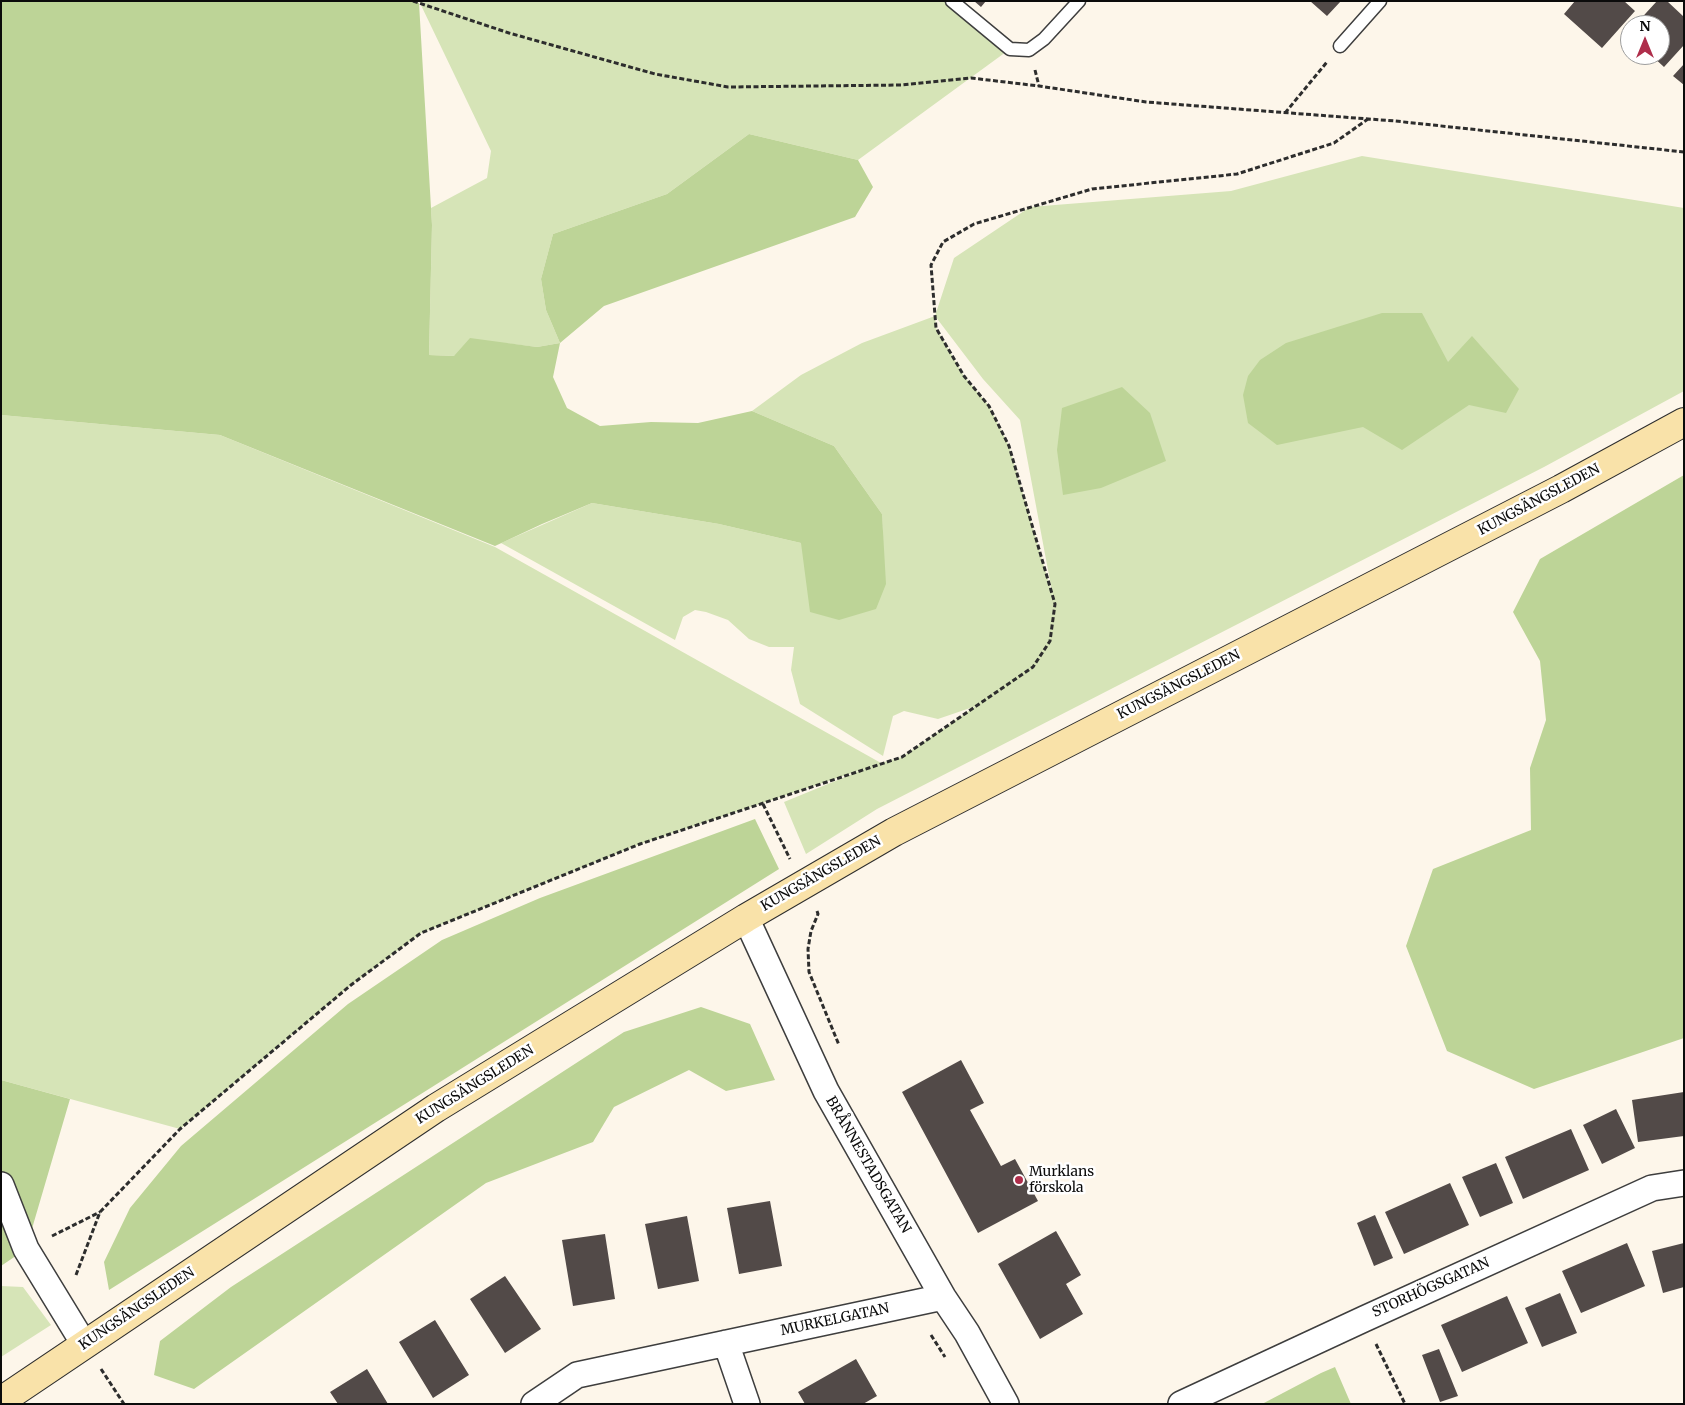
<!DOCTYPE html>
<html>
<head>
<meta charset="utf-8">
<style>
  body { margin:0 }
  #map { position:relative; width:1685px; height:1405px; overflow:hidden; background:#fdf6ea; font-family:Merriweather,serif }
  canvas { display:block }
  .frame { position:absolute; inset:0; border:2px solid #0b0b0b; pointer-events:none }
  .north { position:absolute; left:1620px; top:15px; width:50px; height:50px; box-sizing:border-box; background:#fff; border:1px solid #9d9d9d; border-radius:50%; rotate:0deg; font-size:14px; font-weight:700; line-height:20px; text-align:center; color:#0b0b0b }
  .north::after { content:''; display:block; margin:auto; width:18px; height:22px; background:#af2e4b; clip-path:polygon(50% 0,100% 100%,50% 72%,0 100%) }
</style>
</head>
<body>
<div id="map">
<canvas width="1685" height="1405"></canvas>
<div class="frame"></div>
<div class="north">N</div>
</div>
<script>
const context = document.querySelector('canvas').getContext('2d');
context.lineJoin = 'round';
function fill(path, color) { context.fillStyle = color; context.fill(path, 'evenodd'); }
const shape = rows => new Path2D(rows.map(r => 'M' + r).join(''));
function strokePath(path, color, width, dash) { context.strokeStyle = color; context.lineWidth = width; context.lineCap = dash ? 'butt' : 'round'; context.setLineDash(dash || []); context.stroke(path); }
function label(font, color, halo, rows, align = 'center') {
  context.font = font + ' Merriweather,serif'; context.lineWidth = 5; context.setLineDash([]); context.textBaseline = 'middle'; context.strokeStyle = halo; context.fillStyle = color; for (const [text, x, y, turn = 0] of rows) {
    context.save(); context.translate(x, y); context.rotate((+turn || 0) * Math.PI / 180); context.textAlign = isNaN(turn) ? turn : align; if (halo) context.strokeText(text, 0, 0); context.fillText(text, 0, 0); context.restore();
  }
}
fill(shape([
  [419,1,952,1,1010,49,858,160,749,134,667,194,553,234,541,279,546,310,560,343,537,347,504,343,454,356,429,355,432,225,431,208,487,178,491,151],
  [1362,156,1684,208,1684,391,1544,467,877,809,806,854,784,802,867,768,640,844,421,933,351,985,180,1129,1,1080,1,415,220,435,495,547,881,763,902,757,976,706,938,719,904,711,893,716,883,756,800,704,791,670,794,647,769,647,749,639,728,620,706,612,695,610,683,617,675,640,501,543,592,503,719,524,801,543,883,547,882,514,834,446,752,411,801,375,862,343,935,316,954,258,1030,207,1231,191],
  [935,316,983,379,1020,420,1053,597,1009,446,989,406,964,376,936,328],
  [1,1286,23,1287,51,1325,1,1357]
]), '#d6e4b7');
fill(shape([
  [1,1,414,1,419,3,432,225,429,355,454,356,470,338,537,347,560,343,546,310,541,279,553,234,667,194,749,134,858,160,873,187,855,217,604,306,560,343,553,377,567,408,600,426,651,422,698,423,752,411,834,446,882,514,886,584,876,609,839,620,810,612,801,543,719,524,592,503,542,524,495,546,220,435,1,415],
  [1382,313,1422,313,1448,362,1472,336,1519,389,1506,413,1469,405,1402,450,1363,427,1277,445,1248,423,1243,395,1248,376,1260,360,1286,343],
  [1122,387,1150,413,1166,461,1101,488,1063,495,1057,450,1062,408],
  [1684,475,1684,1038,1534,1089,1447,1051,1406,946,1433,869,1531,830,1530,768,1546,720,1540,661,1513,612,1540,559],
  [755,819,779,869,109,1290,104,1262,130,1208,181,1146,348,1004,442,940,540,898],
  [701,1007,750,1024,775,1080,726,1091,689,1070,614,1107,593,1142,486,1183,194,1389,154,1375,160,1341,231,1287,624,1032],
  [1,1080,70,1099,26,1249,1,1266],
  [1335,1367,1351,1404,1262,1404,1321,1373]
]), '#bdd497');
fill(shape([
  [974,1,986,1,981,7],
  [1310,1,1341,1,1327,16],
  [1575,1,1624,1,1635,11,1602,48,1564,14],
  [1657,1,1667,1,1684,17,1684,45,1664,67,1651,55,1660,55,1660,25,1635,25],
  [1684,64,1684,85,1673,76],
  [961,1060,984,1103,970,1110,1001,1166,1015,1159,1038,1201,978,1233,902,1092],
  [1684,1092,1684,1136,1638,1142,1632,1100],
  [1616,1109,1635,1148,1602,1164,1583,1125],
  [1571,1129,1589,1170,1523,1199,1505,1157],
  [1496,1163,1513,1203,1480,1217,1462,1177],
  [1450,1183,1469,1225,1404,1254,1385,1212],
  [770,1201,782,1266,739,1274,727,1208],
  [1375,1215,1393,1258,1374,1266,1357,1223],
  [687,1216,699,1281,658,1289,645,1224],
  [1056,1231,1081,1275,1066,1284,1083,1314,1040,1339,998,1264],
  [605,1234,615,1299,573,1306,562,1240],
  [1627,1243,1645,1286,1581,1313,1562,1271],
  [1684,1243,1684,1287,1663,1293,1652,1251],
  [505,1276,541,1329,505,1353,470,1299],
  [1560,1293,1577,1333,1542,1347,1525,1308],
  [1507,1296,1528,1343,1462,1372,1441,1325],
  [435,1320,469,1375,433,1398,399,1342],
  [1439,1349,1458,1396,1440,1402,1422,1355],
  [856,1359,877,1396,863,1404,805,1404,798,1392],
  [367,1369,388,1404,338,1404,330,1392]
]), '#524a48');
const service = shape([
  [952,1,1010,49,1029,50,1044,39,1079,1],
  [1340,46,1380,1]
]);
const minor = shape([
  [746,918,826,1091,943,1297,967,1333,1006,1404],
  [1,1185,26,1249,84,1344],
  [726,1343,747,1404],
  [534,1404,577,1375,943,1297],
  [1181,1404,1364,1319,1652,1188,1684,1183]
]);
const secondary = shape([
  [1,1401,436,1108,746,918,894,832,1561,489,1684,422]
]);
strokePath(service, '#3e3e3e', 15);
strokePath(minor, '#3e3e3e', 28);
strokePath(secondary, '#2d2d2d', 30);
strokePath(shape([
  [413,1,509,33,655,74,728,87,902,85,971,78,1039,86,1146,102,1395,121,1684,152],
  [1035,70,1039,86],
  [1285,113,1327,62],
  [763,804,790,859],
  [817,911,818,914,811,931,808,949,809,972,839,1045],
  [52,1236,100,1212],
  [76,1275,100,1212,180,1129,351,985,421,933,640,844,902,757,1033,667,1050,641,1055,604,1009,446,989,406,964,376,936,328,931,265,943,242,974,224,1092,189,1237,174,1334,143,1368,119],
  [931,1335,945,1357],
  [1376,1344,1405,1404],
  [101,1369,124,1404]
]), '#2d2d2d', 3, [5, 2.5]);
strokePath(service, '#fff', 12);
strokePath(minor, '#fff', 25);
strokePath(secondary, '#f9e2a9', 28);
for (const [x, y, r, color] of [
  [1019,1180,5,"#af2e4b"]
]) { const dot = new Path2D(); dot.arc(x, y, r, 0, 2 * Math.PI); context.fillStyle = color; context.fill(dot); strokePath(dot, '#fff', 2); }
label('14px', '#0b0b0b', '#fff', [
  ["KUNGSÄNGSLEDEN",1539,500,-28],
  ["KUNGSÄNGSLEDEN",1179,685,-27],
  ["KUNGSÄNGSLEDEN",821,874,-30],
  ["KUNGSÄNGSLEDEN",475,1085,-32],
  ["BRÅNNESTADSGATAN",868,1165,60],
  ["STORHÖGSGATAN",1431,1288,-24],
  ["KUNGSÄNGSLEDEN",137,1309,-34],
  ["MURKELGATAN",835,1320,-12]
]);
label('14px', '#0b0b0b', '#fff', [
  ["Murklans",1029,1172],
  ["förskola",1029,1188]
], 'left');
</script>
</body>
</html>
